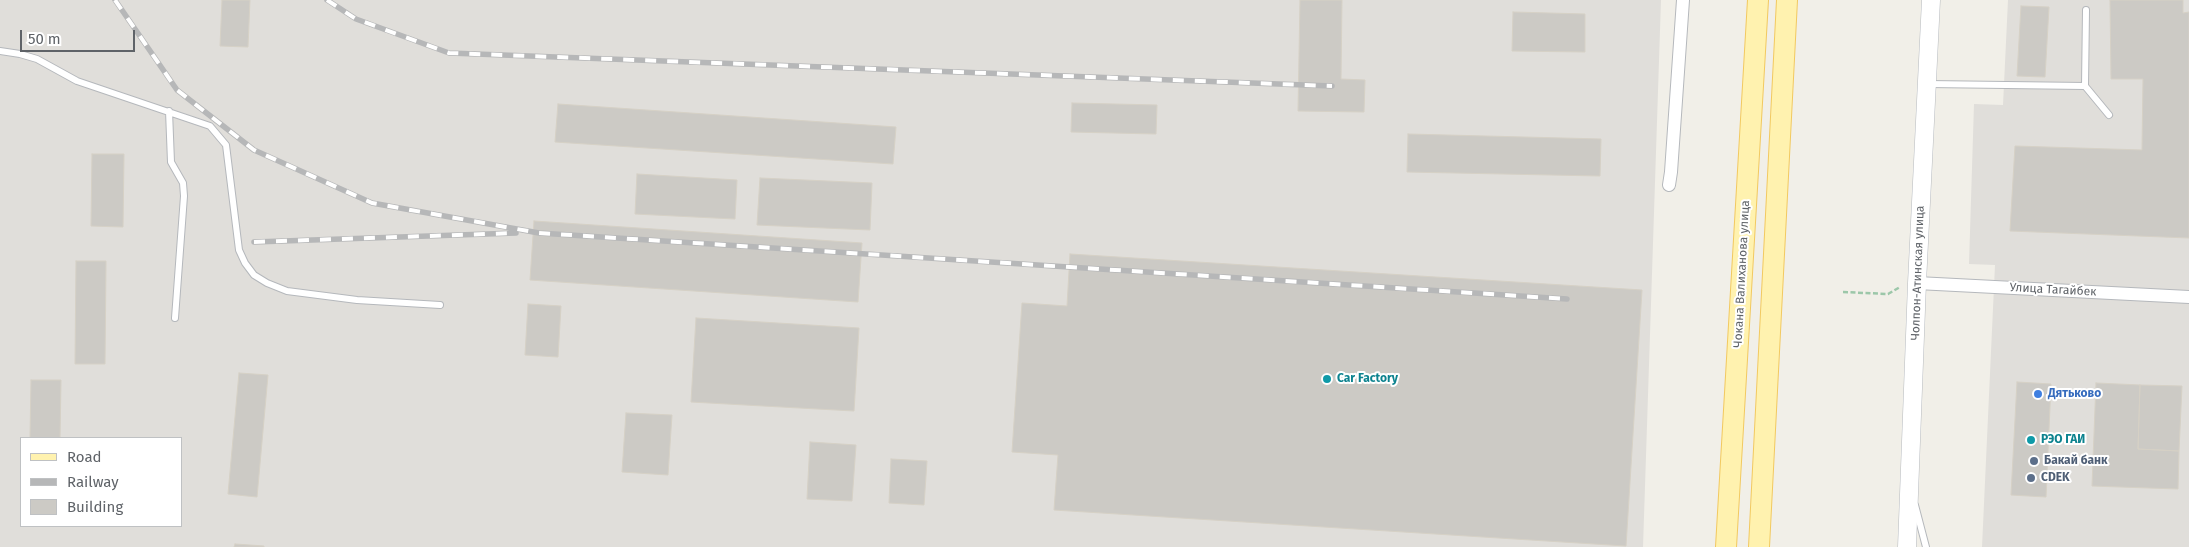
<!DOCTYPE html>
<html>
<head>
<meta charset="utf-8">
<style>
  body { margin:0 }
  #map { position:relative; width:2189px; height:547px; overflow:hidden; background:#f1efe8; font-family:"Fira Sans",sans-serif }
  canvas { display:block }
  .legend { position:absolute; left:20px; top:437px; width:162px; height:90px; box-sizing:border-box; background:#fff; border:1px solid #bfc1c3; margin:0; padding:6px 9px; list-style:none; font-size:15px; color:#5f6368 }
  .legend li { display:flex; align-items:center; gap:10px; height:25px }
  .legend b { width:25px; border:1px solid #bfc1c3 }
  .scale { position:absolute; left:20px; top:30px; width:115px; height:22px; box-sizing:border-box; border:2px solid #5f6368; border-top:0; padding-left:6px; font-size:15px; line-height:18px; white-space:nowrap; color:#5f6368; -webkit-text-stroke:4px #fff; paint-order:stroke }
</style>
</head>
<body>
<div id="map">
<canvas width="2189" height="547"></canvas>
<ul class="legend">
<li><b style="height:6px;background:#fff2af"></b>Road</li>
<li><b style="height:6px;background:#b6b7b8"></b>Railway</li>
<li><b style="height:14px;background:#cccac5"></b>Building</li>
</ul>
<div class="scale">50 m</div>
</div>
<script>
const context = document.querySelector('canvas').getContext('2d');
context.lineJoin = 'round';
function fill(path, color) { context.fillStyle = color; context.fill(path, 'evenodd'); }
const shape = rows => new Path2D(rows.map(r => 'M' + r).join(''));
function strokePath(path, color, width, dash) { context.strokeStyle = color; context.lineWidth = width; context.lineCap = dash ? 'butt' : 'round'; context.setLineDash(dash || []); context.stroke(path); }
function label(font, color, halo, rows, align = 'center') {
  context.font = font + ' "Fira Sans",sans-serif'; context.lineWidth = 4; context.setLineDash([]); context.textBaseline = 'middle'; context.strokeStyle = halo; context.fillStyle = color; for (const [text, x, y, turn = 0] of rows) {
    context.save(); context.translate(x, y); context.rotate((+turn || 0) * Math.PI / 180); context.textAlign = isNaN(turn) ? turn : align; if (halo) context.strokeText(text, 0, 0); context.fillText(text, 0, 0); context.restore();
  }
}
fill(shape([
  [0,0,1661,0,1643,547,0,547],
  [21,438,181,438,181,526,21,526],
  [2008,0,2189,0,2189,547,1982,547,1995,265,1969,264,1974,104,2003,105]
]), '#e0deda');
const building = shape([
  [222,0,250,0,248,47,220,46,222,0],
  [1300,0,1342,0,1341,79,1365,80,1364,112,1298,111,1300,0],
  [2110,0,2183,0,2183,13,2189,12,2189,238,2010,231,2015,146,2142,150,2143,79,2111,79,2110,0],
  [2021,6,2049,7,2045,77,2017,76,2021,6],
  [1513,12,1585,14,1585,52,1512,51,1513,12],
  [1072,103,1157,105,1156,134,1071,132,1072,103],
  [558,104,896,127,893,164,555,142,558,104],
  [1408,134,1601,139,1600,176,1407,172,1408,134],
  [92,154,124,154,123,227,91,226,92,154],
  [637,174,737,180,735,219,635,214,637,174],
  [760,178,872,183,870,230,757,225,760,178],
  [534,221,862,243,858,302,530,280,534,221],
  [1070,254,1642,290,1626,546,1054,510,1058,455,1012,452,1022,303,1067,306,1070,254],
  [76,261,106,261,105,364,75,364,76,261],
  [528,304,561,306,558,357,525,355,528,304],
  [696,318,859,328,854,411,691,402,696,318],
  [239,373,268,375,257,497,228,494,239,373],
  [31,380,61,380,60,438,30,438,31,380],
  [2017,382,2051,384,2046,497,2011,495,2017,382],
  [2096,383,2140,385,2138,449,2179,451,2178,489,2092,486,2096,383],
  [2140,385,2182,386,2179,451,2138,449,2140,385],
  [626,413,672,415,668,475,622,472,626,413],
  [810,442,856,445,852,501,807,499,810,442],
  [891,459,927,461,924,505,889,503,891,459],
  [235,544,264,546,264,547,234,547,235,544]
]);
fill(building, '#cccac5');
strokePath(building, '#d6d1c6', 1);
const lane = shape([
  [0,51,20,54,37,59,77,81,210,126,226,145,239,250,245,263,254,275,267,283,287,291,357,300,440,305],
  [1928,84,2085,86,2086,10],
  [2085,86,2109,115],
  [169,111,171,162,183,183,184,196,175,318],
  [1915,505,1926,547]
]);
const street = shape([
  [1669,185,1671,172,1683,0],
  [1917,283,2189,297]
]);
const secondary = shape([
  [1907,547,1917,283,1931,0]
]);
const primary = shape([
  [1726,547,1758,0],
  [1759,547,1787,0]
]);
strokePath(lane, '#b5b8bc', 8);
strokePath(street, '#b5b8bc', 14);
strokePath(secondary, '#b6babf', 19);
strokePath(primary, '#f2c960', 22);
strokePath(shape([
  [1843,292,1888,294,1900,287]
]), '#9cc7a9', 2.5, [5, 2.5]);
strokePath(lane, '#fff', 6);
strokePath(street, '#fff', 12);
strokePath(secondary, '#fff', 18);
strokePath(primary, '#fff2af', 20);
const rail = shape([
  [115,0,177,90,254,150,372,203,539,233,1567,299],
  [327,0,356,19,449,53,1332,86],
  [254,242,516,233]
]);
strokePath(rail, '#b6b7b8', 5.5);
strokePath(rail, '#fff', 4, [11]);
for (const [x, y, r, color] of [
  [1327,379,5,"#0f9aa8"],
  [2038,394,5,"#3f7fe0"],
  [2031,440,5,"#0f9aa8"],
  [2034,461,5,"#5c6f8a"],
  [2031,478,5,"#5c6f8a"]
]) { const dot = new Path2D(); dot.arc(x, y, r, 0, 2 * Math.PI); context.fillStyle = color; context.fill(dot); strokePath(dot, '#fff', 2); }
label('12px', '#5f6368', '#fff', [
  ["Чолпон-Атинская улица",1918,273,-88],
  ["Чокана Валиханова улица",1742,274,-87],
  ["Улица Тагайбек",2053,290,3]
]);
label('bold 12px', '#0d838f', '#fff', [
  ["Car Factory",1337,379],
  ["РЭО ГАИ",2041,440]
], 'left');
label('bold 12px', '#366cbe', '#fff', [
  ["Дятьково",2048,394]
], 'left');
label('bold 12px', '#4e5e75', '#fff', [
  ["Бакай банк",2044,461],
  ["CDEK",2041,478]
], 'left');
</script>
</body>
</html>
